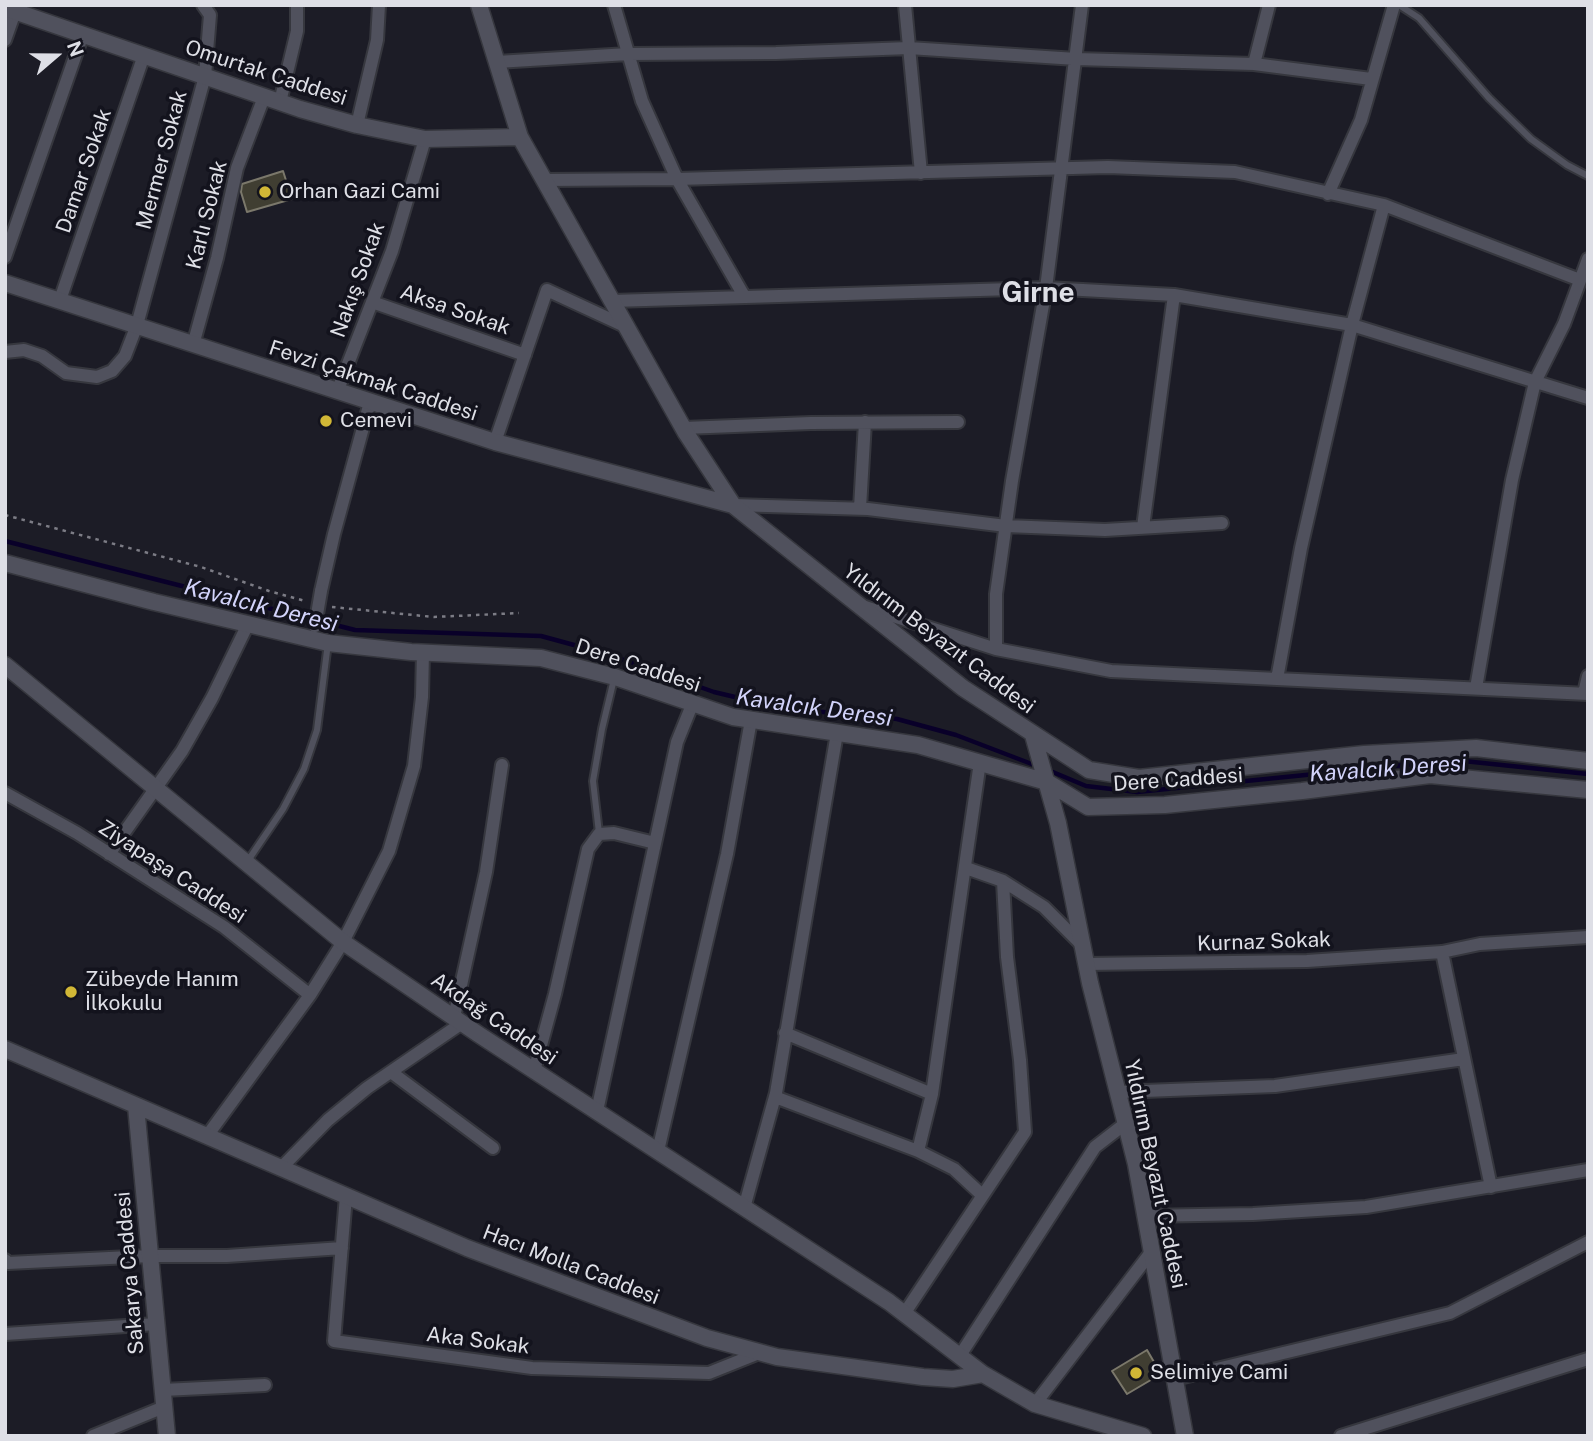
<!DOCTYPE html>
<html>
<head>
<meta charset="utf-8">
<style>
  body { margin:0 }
  #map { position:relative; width:1593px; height:1441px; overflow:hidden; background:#1c1c26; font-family:"Public Sans",sans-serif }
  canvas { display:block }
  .frame { position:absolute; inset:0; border:7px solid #dedfe6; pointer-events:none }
  .north { position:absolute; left:21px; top:21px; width:70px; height:70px; -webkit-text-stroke:5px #13131d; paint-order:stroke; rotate:70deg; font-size:19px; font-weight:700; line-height:28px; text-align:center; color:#dedfe6 }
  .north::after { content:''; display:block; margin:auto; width:24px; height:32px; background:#dedfe6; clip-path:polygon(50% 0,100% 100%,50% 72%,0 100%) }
</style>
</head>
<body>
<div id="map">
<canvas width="1593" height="1441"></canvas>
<div class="frame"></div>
<div class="north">N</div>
</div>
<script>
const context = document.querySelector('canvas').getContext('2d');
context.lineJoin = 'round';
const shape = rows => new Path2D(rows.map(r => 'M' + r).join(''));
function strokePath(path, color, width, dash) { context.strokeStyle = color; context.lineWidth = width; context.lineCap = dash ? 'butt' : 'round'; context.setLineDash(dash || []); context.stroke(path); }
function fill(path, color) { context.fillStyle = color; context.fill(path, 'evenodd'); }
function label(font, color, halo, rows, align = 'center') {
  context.font = font + ' "Public Sans",sans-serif'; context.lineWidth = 7; context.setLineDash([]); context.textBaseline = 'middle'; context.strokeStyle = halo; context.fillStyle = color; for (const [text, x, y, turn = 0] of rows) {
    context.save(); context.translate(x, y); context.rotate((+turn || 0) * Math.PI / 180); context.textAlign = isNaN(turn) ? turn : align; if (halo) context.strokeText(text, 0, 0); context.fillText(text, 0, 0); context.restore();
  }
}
strokePath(shape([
  [5,541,355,630,541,636,607,654,714,692,781,708,897,719,956,735,1037,766],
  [1048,770,1086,786,1137,792,1454,760,1588,774]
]), '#090029', 4.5);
const building = shape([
  [283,171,292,199,247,212,241,192,242,184,283,171],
  [1147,1350,1161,1374,1127,1394,1112,1371,1147,1350]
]);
fill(building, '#403e32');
strokePath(building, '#7b786b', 2);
const service = shape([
  [1399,5,1419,18,1489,98,1531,139,1567,165,1588,176],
  [599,833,593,781,602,729,614,679],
  [247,862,283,809,304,769,317,730,328,643]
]);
const minor = shape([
  [614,5,642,101,677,179,744,296],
  [905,5,921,173],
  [5,40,17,6],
  [497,62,628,54,776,53,909,48,1076,59,1254,64,1371,79],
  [1254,64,1269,5],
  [280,102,297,31,297,5],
  [357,125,377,40,379,5],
  [544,180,677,179,1108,167,1235,172,1384,205,1580,280],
  [1328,194,1361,120,1394,5],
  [5,257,83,34],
  [60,300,144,55],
  [612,301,1046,288,1174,295,1352,325,1588,398],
  [372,302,525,355],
  [193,345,217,258,237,168,264,97],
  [5,352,24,350,42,356,66,373,97,377,112,371,125,356,137,325,205,76,210,15,203,5],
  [337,392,392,251,425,139],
  [684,428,811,423,958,422],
  [495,442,547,290,627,327],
  [733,505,868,509,1006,526,1105,530,1222,523],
  [860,508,865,422],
  [1143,527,1174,295],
  [321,591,334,534,370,402],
  [865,607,996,649,1111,671,1588,694],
  [996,649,996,594,1012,481,1046,288,1082,5],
  [1277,679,1301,548,1352,325,1384,205],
  [1476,688,1512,480,1535,382,1564,324,1588,259],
  [1584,693,1588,676],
  [5,793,77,833,224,927,310,995],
  [109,854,182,751,212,698,248,624],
  [966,868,1003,881,1044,907,1083,946],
  [1442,952,1491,1187],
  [1086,964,1307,961,1442,952,1480,944,1588,937],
  [454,1017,486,872,502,765],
  [785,1033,932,1094],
  [534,1071,555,994,588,849,599,834,614,833,655,843],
  [391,1072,493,1148],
  [1118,1092,1275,1086,1464,1059],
  [775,1097,918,1151,954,1169,982,1195],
  [597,1111,677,742,692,705],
  [207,1136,310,995,343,942,389,851,414,766,422,697,423,652],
  [658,1151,727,854,751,720],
  [918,1151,932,1094,980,762],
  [281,1168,328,1120,367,1088,462,1023],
  [346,1196,334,1341,532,1368,709,1373,759,1353],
  [744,1208,776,1093,837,733],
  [1145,1216,1253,1214,1366,1207,1588,1170],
  [5,1260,8,1263,150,1256,227,1256,342,1248],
  [904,1314,1025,1132,1020,1060,1007,957,1003,881],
  [5,1334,156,1324],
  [959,1357,1095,1147,1126,1123],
  [1175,1379,1450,1313,1588,1242],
  [163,1390,265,1385],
  [1035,1404,1152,1251],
  [93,1436,164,1407],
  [1341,1436,1588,1359]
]);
const tertiary = shape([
  [479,5,520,137,686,433,733,505,963,688,1089,770,1139,778,1364,754,1476,748,1588,761],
  [5,8,300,109,357,125,425,139,520,137],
  [5,283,495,442,733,505],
  [5,563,154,602,328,643,411,652,541,658,615,677,733,717,918,745,1047,782,1088,807,1165,805,1302,791,1430,775,1588,790],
  [5,665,343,942,478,1034,889,1302,983,1374],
  [1033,735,1058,823,1090,983,1136,1164,1185,1436],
  [5,1049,467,1248,707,1338,777,1357,923,1377,953,1379,983,1374,1035,1404,1143,1436],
  [136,1106,167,1436]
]);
strokePath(service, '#36373e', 10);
strokePath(minor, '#36373e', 16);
strokePath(tertiary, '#36373e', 19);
strokePath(shape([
  [5,515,201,567,269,591,305,601],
  [332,607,434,617,519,613]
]), '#7c7c85', 2.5, [3.5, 5]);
strokePath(service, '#50515d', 6);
strokePath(minor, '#50515d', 12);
strokePath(tertiary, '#50515d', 16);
const minorBridge = shape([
  [315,626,321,591]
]);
strokePath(minorBridge, '#36373e', 16, []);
strokePath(minorBridge, '#50515d', 12);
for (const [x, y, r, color] of [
  [265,192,7,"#d1b736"],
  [326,421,7,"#d1b736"],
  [71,992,7,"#d1b736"],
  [1136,1373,7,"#d1b736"]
]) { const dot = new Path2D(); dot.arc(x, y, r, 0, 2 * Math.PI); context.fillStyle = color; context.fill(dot); strokePath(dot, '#13131d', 2.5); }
label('21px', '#dedfe6', '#13131d', [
  ["Omurtak Caddesi",266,73,18],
  ["Mermer Sokak",162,160,-75],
  ["Damar Sokak",84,171,-71],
  ["Karlı Sokak",207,215,-76],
  ["Nakış Sokak",358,280,-70],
  ["Aksa Sokak",455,310,19],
  ["Fevzi Çakmak Caddesi",373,381,18],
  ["Yıldırım Beyazıt Caddesi",939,639,37],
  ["Dere Caddesi",638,666,18],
  ["Dere Caddesi",1178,780,-4],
  ["Ziyapaşa Caddesi",172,872,33],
  ["Kurnaz Sokak",1264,942,-2],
  ["Akdağ Caddesi",494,1019,34],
  ["Yıldırım Beyazıt Caddesi",1155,1174,78],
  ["Hacı Molla Caddesi",571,1265,21],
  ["Sakarya Caddesi",130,1273,-95],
  ["Aka Sokak",478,1341,7]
]);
label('21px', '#dedfe6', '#13131d', [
  ["Orhan Gazi Cami",279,192],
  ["Cemevi",340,421],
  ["Zübeyde Hanım",85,980],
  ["İlkokulu",85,1004],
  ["Selimiye Cami",1150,1373]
], 'left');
label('italic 23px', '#d2d3fa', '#13131d', [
  ["Kavalcık Deresi",261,606,14],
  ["Kavalcık Deresi",814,708,8],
  ["Kavalcık Deresi",1388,769,-4]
]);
label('bold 28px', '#dedfe6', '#13131d', [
  ["Girne",1038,293]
]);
</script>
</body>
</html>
